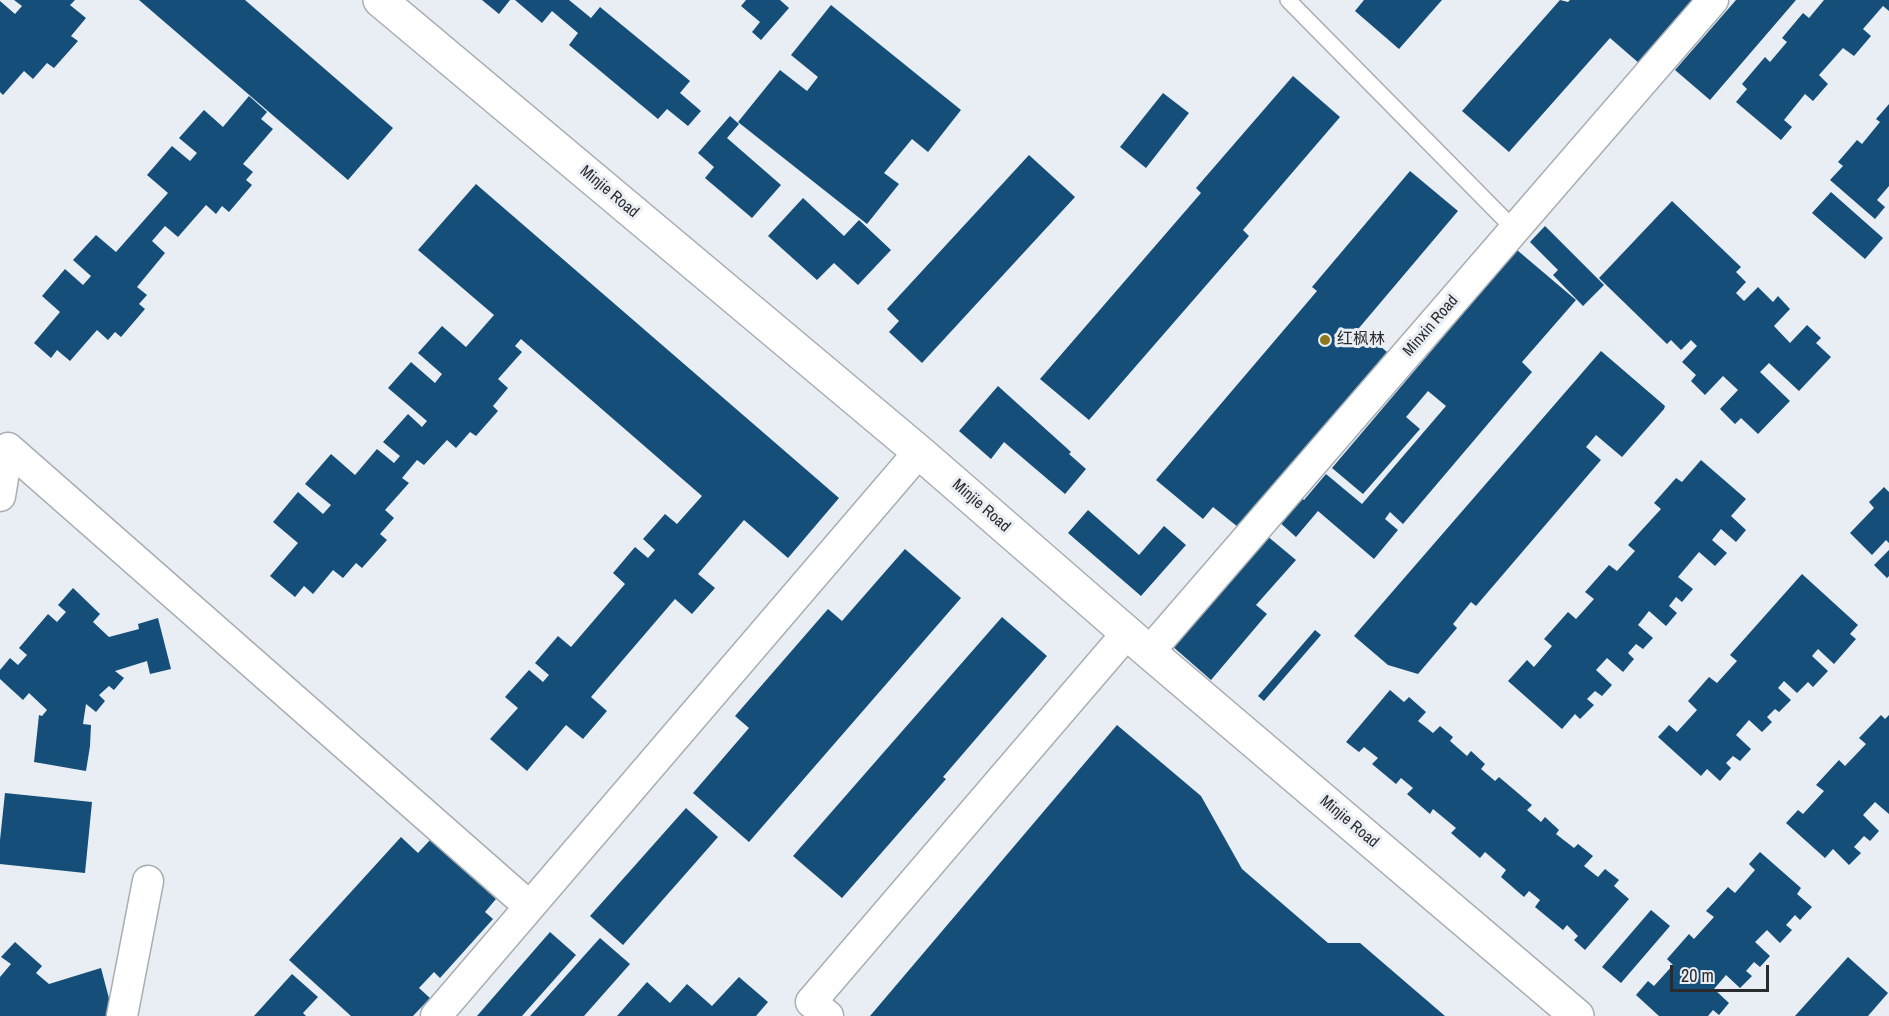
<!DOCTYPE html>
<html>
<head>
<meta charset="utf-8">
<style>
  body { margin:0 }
  #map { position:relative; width:1889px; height:1016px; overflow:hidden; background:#e8eef3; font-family:"Archivo Narrow",sans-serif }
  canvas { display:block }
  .scale { position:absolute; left:1670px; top:965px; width:99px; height:27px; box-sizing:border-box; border:3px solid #292b2d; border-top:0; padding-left:8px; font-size:18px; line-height:21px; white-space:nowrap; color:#292b2d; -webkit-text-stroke:4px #e8eef3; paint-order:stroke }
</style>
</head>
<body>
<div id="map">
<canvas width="1889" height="1016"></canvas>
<div class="scale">20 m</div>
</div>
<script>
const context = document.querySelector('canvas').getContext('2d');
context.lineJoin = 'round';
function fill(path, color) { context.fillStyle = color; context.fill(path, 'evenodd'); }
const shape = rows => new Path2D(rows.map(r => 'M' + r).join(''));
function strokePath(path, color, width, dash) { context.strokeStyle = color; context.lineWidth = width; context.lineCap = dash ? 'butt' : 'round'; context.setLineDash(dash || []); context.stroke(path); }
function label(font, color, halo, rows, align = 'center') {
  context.font = font + ' "Archivo Narrow","Noto Sans SC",sans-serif'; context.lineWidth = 6; context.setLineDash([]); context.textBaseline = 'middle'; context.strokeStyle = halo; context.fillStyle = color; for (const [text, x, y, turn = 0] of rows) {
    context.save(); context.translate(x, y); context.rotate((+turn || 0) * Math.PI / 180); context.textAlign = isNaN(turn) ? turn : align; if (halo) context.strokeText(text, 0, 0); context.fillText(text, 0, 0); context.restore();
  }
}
fill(shape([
  [14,0,75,0,70,5,86,18,71,36,78,41,54,68,47,63,33,79,24,71,3,95,0,92,0,1,15,14,22,6],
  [139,0,245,0,393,128,348,180],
  [482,0,510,0,499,14],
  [515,0,569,0,591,18,600,7,690,81,680,93,701,111,688,126,667,109,658,119,569,45,578,33,552,11,542,23],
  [746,0,780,0,789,8,761,40,752,32,760,22,741,6],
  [1364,0,1442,0,1399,49,1355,11],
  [1560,0,1568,2,1570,0,1697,0,1640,64,1610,38,1509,152,1462,111],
  [1736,0,1796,0,1710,100,1675,70],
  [1824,0,1889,0,1889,11,1883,6,1863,29,1871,36,1854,56,1843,48,1819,75,1828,84,1813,101,1805,94,1784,120,1792,127,1781,140,1736,102,1747,89,1742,84,1765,57,1770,62,1787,42,1782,38,1803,13,1809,18],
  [831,5,961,110,928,152,912,139,884,173,899,184,867,224,738,122,780,70,807,91,818,77,791,55],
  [1293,76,1340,117,1243,230,1249,236,1089,420,1040,379,1201,193,1196,188],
  [1163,93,1189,113,1146,168,1120,147],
  [249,96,267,112,261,119,273,129,243,164,253,172,246,180,252,185,229,212,222,206,216,214,206,205,178,237,165,226,152,241,165,253,137,287,147,295,139,304,145,309,121,337,115,332,108,340,97,330,70,361,57,350,51,358,34,343,60,312,42,296,65,269,83,285,91,276,73,260,96,235,116,252,168,193,147,175,172,146,190,161,197,153,179,138,204,110,223,127],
  [1889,104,1889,186,1877,200,1885,207,1875,219,1830,180,1843,166,1838,162,1857,140,1862,144,1880,122,1876,119],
  [730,116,739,124,727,138,781,185,752,218,705,178,714,167,698,153],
  [1029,155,1075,197,922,363,889,332,899,321,887,309],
  [1410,171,1458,211,1359,328,1387,352,1238,527,1213,507,1203,519,1156,480,1317,291,1312,287],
  [476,184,839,498,788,558,744,520,698,574,715,588,692,614,675,599,591,697,607,711,583,739,566,725,527,771,490,739,518,708,505,697,529,670,543,682,549,675,535,663,558,636,571,647,625,584,613,573,635,547,648,558,655,550,643,539,665,514,677,524,702,496,521,339,515,346,522,352,498,379,508,388,493,406,498,411,476,436,470,432,456,448,447,440,424,465,417,460,402,478,409,483,385,510,394,518,380,534,387,540,362,568,356,563,343,578,333,570,313,594,304,586,295,597,270,576,298,543,273,522,298,492,323,514,331,505,305,484,331,454,355,475,377,449,394,463,400,456,383,442,408,414,422,427,427,421,388,388,411,362,435,383,442,374,418,353,442,326,466,347,494,315,418,250],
  [1831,192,1883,238,1865,259,1812,213],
  [803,198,844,236,859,220,891,250,858,285,834,263,817,280,768,236],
  [1672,201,1741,267,1736,272,1746,282,1736,293,1744,301,1758,287,1773,302,1778,296,1790,309,1774,326,1790,343,1807,325,1821,338,1816,343,1831,357,1799,391,1769,363,1760,372,1790,401,1758,434,1741,418,1735,424,1720,409,1738,390,1723,376,1705,395,1691,381,1696,375,1682,362,1697,346,1691,340,1681,350,1671,340,1667,344,1599,278],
  [1545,226,1604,285,1583,306,1553,275,1558,270,1530,242],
  [1517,250,1576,300,1522,362,1532,372,1403,524,1390,512,1385,519,1398,530,1374,559,1318,511,1296,537,1277,520,1299,495,1304,500,1326,474,1362,504,1446,406,1428,391,1406,417,1420,429,1363,494,1332,468],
  [1601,351,1665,406,1664,409,1622,457,1596,435,1586,447,1601,460,1476,606,1471,602,1453,624,1457,628,1418,674,1388,665,1354,636],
  [998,386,1071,452,1069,454,1086,469,1065,494,1004,442,991,459,959,431],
  [1701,460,1746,499,1731,516,1746,530,1736,542,1721,529,1712,540,1727,553,1715,566,1699,552,1678,577,1693,589,1682,602,1676,597,1669,606,1677,613,1666,626,1649,611,1638,625,1653,638,1643,649,1636,644,1628,653,1634,659,1623,672,1607,658,1596,670,1612,685,1602,696,1595,691,1587,699,1594,705,1580,719,1575,714,1562,729,1508,681,1527,660,1534,667,1552,646,1544,639,1568,612,1576,619,1594,599,1585,592,1609,565,1617,571,1635,551,1628,545,1661,509,1654,503,1676,478,1682,482],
  [1884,487,1889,492,1889,543,1886,540,1872,555,1850,533,1874,508,1869,502],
  [1088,510,1139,555,1164,526,1186,545,1141,596,1068,533],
  [1266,535,1296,560,1256,605,1267,614,1211,680,1171,645],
  [905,549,961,598,749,842,693,793,749,728,735,716,828,609,842,621],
  [1889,550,1889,576,1887,578,1874,565],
  [1802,574,1858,625,1850,634,1856,639,1834,664,1818,649,1812,656,1828,671,1813,687,1808,682,1797,693,1784,681,1778,688,1791,700,1779,712,1775,709,1767,717,1772,722,1762,732,1749,720,1736,735,1751,749,1740,761,1733,756,1726,763,1731,768,1720,781,1707,769,1701,776,1658,737,1669,725,1677,732,1697,710,1688,701,1709,677,1717,683,1737,661,1730,655],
  [73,588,100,614,93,622,109,637,139,629,138,624,158,618,171,669,150,674,147,661,115,671,124,678,114,690,109,686,99,695,105,701,96,712,86,704,83,724,91,725,90,746,86,771,34,762,39,715,42,716,47,710,29,693,23,700,0,679,0,670,10,658,18,665,27,655,19,648,48,614,57,622,66,612,58,605],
  [1002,617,1047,656,943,777,946,779,842,898,793,856],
  [1315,630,1321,635,1264,701,1258,696],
  [1390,690,1404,702,1409,697,1426,712,1418,721,1433,733,1440,726,1453,737,1450,741,1467,756,1471,751,1485,764,1481,769,1495,781,1499,777,1532,805,1527,810,1541,822,1545,817,1559,830,1556,834,1574,848,1578,844,1593,856,1584,866,1598,877,1605,869,1619,880,1614,886,1629,899,1585,950,1574,940,1578,936,1567,925,1563,930,1535,907,1540,900,1529,891,1524,897,1501,877,1506,870,1485,852,1480,858,1451,833,1456,828,1433,809,1430,814,1407,794,1413,788,1401,778,1396,784,1372,764,1378,758,1364,747,1359,752,1346,742],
  [1881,715,1885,719,1889,715,1889,814,1875,802,1863,815,1879,831,1870,841,1864,836,1854,847,1861,853,1849,865,1833,849,1825,858,1786,823,1798,810,1803,814,1824,791,1816,785,1839,760,1845,766,1866,744,1859,738],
  [1117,725,1201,796,1242,869,1328,943,1360,943,1445,1016,870,1016],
  [5,793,92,802,85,873,0,864,0,840],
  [686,808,718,837,623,945,590,916],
  [401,837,418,853,430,840,496,899,485,912,493,919,440,978,434,972,419,988,430,998,413,1016,351,1016,289,960],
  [1760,852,1801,888,1797,894,1812,907,1800,920,1795,915,1786,925,1792,930,1780,943,1767,930,1755,942,1770,956,1760,967,1754,962,1746,971,1752,976,1740,988,1726,975,1714,989,1729,1003,1719,1015,1713,1010,1708,1016,1659,1016,1636,995,1648,981,1654,986,1673,965,1667,959,1689,934,1694,939,1714,917,1706,911,1728,887,1735,893,1755,870,1749,864],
  [1651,910,1670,926,1621,983,1602,967],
  [550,932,576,955,522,1016,477,1016],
  [600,938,630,964,584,1016,530,1016],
  [15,942,42,966,36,973,49,984,101,968,111,1006,109,1016,0,1016,0,977,11,964,1,957],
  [1848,957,1888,993,1868,1016,1795,1016],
  [292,974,318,997,303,1013,306,1016,254,1016],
  [739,977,768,1002,756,1016,617,1016,647,982,670,1003,687,984,712,1006]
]), '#144e79');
const lane = shape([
  [1288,0,1515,230]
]);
const street = shape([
  [8,448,529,906],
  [0,496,8,448],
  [1149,652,1713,0],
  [122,1016,148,881],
  [436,1016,919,452],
  [828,1016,811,1002,1128,632]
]);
const secondary = shape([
  [380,0,919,452,1149,652,1577,1016]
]);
strokePath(lane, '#a8adb2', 18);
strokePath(street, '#a8adb2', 33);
strokePath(secondary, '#a8adb2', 36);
strokePath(lane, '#fff', 15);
strokePath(street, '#fff', 30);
strokePath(secondary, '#fff', 33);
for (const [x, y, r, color] of [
  [1325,340,6,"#8c771c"]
]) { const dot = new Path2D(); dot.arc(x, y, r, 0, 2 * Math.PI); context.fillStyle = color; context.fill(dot); strokePath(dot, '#e8eef3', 2); }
label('16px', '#292b2d', '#e8eef3', [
  ["Minjie Road",609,192,40],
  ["Minxin Road",1431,326,-49],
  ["Minjie Road",981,506,41],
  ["Minjie Road",1349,822,40]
]);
label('16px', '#292b2d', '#e8eef3', [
  ["红枫林",1337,340]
], 'left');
</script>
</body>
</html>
